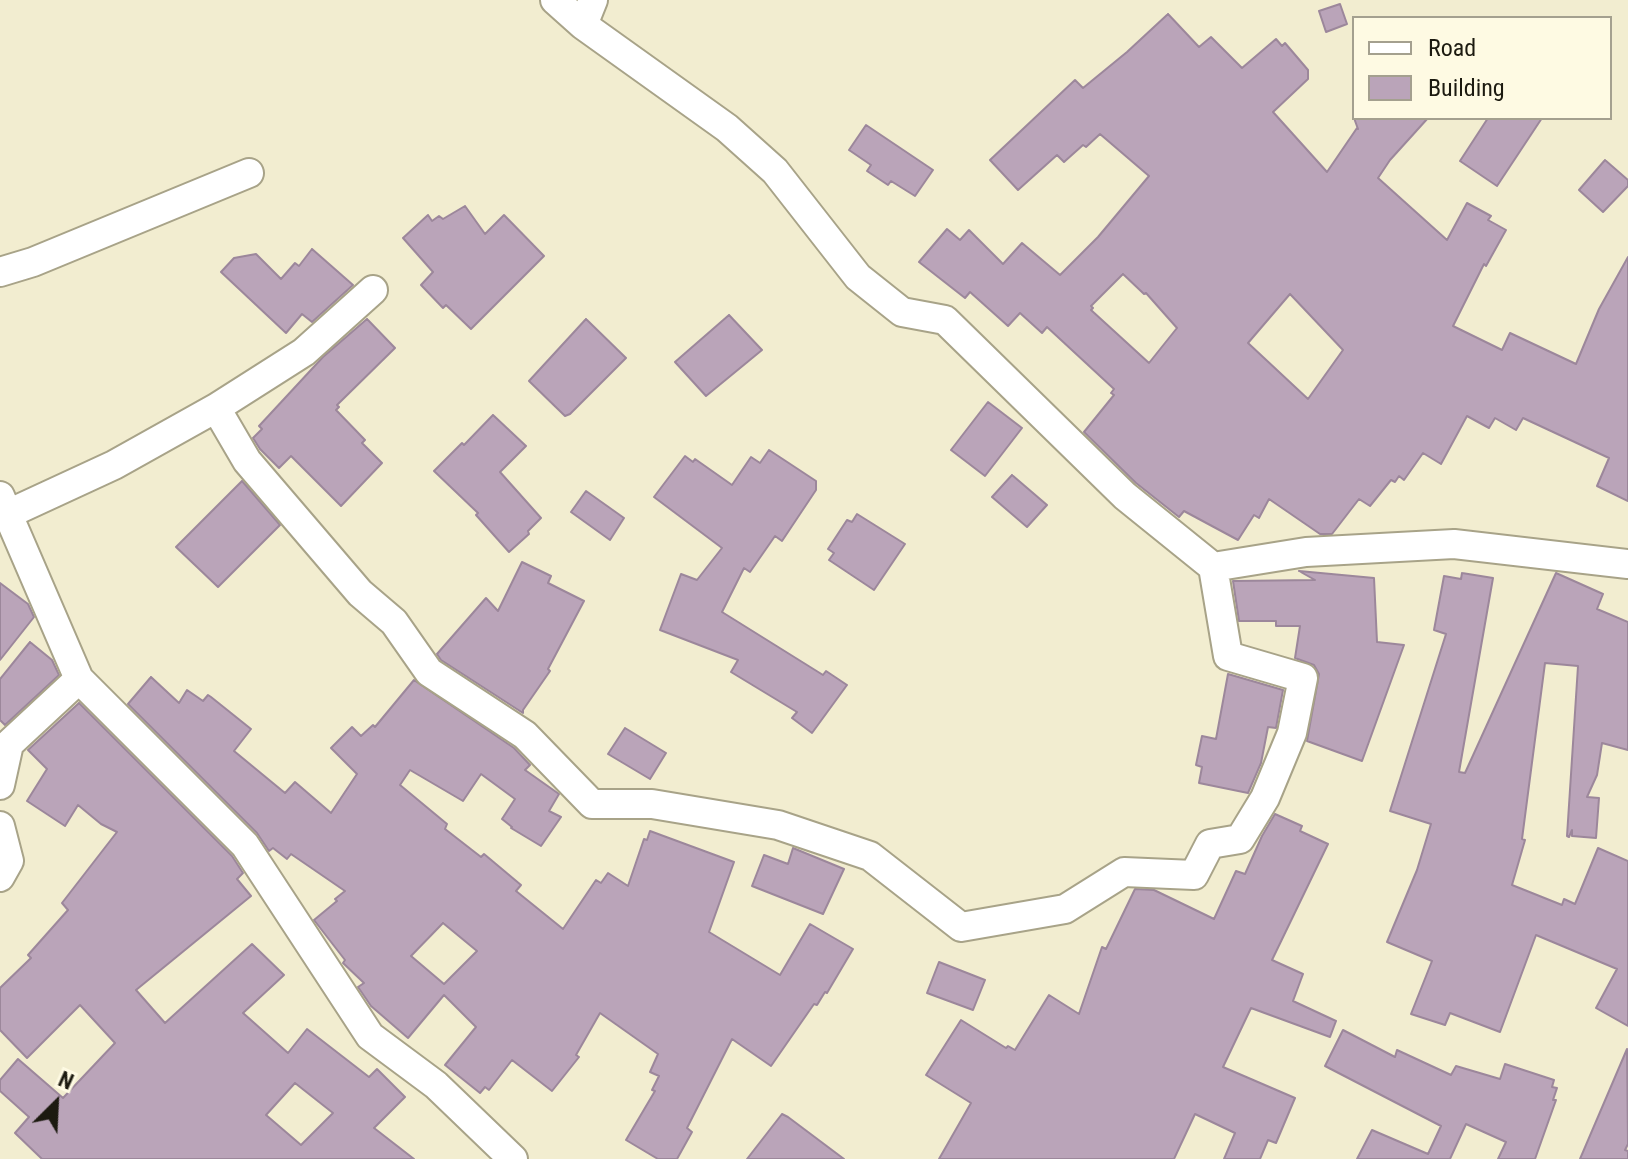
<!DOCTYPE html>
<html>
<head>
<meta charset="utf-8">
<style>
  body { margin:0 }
  #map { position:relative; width:1628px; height:1159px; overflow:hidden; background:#f2edd0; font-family:"Roboto Condensed",sans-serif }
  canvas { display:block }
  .legend { position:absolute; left:1352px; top:16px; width:260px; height:104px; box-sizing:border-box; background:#fefae3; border:2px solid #a4a08f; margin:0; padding:10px 14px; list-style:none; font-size:24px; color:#1c1a10 }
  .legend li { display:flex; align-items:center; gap:16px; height:40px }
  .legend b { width:40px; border:2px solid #a4a08f }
  .north { position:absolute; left:16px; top:1063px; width:80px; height:80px; -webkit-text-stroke:6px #fefae3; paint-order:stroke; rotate:24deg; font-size:22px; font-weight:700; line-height:32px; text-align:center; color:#1c1a10 }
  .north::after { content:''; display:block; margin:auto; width:28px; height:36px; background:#1c1a10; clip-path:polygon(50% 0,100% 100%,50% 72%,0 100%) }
</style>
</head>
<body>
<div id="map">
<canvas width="1628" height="1159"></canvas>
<ul class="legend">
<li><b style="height:10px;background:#fff"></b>Road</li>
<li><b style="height:22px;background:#baa4b9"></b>Building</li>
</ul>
<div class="north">N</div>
</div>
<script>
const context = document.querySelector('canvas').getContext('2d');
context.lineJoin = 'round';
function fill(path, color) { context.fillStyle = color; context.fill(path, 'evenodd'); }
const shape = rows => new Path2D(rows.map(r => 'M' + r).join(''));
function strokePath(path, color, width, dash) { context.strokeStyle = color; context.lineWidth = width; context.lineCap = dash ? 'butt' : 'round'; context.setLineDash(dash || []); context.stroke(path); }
const building = shape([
  [1340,4,1347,24,1326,32,1319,11,1340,4],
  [1168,14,1199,47,1211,37,1242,68,1276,39,1282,46,1285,43,1308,70,1308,79,1273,112,1327,172,1357,128,1358,129,1354,118,1428,118,1390,160,1378,178,1447,240,1467,203,1491,216,1488,220,1506,230,1486,266,1484,264,1453,326,1502,350,1510,333,1576,364,1599,309,1628,257,1628,501,1597,486,1609,458,1523,418,1516,430,1495,418,1489,428,1467,416,1441,464,1423,453,1404,480,1399,476,1395,482,1391,480,1370,506,1359,499,1332,534,1320,534,1269,499,1259,518,1254,515,1238,540,1184,511,1179,517,1136,483,1084,432,1114,395,1111,393,1114,389,1047,327,1042,333,1020,313,1008,326,970,292,965,298,919,262,947,229,960,240,969,230,1003,264,1022,243,1060,275,1098,237,1149,176,1100,134,1086,147,1083,145,1064,162,1057,155,1018,190,990,160,1075,80,1083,88,1127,52,1168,14],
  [1123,274,1144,294,1146,293,1177,328,1149,363,1091,310,1093,308,1091,306,1123,274],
  [1290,294,1343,350,1308,399,1248,343,1290,294],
  [1488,118,1542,118,1497,186,1460,161,1488,118],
  [866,125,933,170,915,196,891,181,888,185,867,171,871,165,849,150,866,125],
  [1605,160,1628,180,1628,186,1603,212,1579,190,1605,160],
  [465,206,485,234,504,215,544,256,471,329,446,305,443,308,421,285,433,272,403,238,428,215,432,221,439,216,443,219,465,206],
  [312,249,353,285,312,322,302,314,286,333,221,272,234,258,256,254,281,279,295,263,299,266,312,249],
  [729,315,762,350,706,396,675,362,729,315],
  [367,319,395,348,337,405,339,407,336,410,365,440,362,443,382,463,341,506,291,456,279,468,260,449,253,438,262,429,259,426,323,357,367,319],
  [586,319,626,358,570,414,565,416,529,381,586,319],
  [988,402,1022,428,985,476,951,450,988,402],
  [493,415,526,446,500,472,541,518,528,531,529,534,509,552,476,515,478,513,434,471,462,443,464,445,493,415],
  [769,450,816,481,816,490,782,541,775,536,750,572,744,568,722,612,823,675,826,671,847,685,812,733,792,718,797,712,731,672,738,660,660,630,681,574,697,580,722,548,654,497,685,456,693,462,695,459,732,485,751,457,760,463,769,450],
  [1012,475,1047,505,1027,527,992,497,1012,475],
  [242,481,280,525,218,587,176,547,242,481],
  [586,491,624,518,610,540,571,512,586,491],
  [857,514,905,544,874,590,829,560,834,553,828,549,847,520,852,522,857,514],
  [522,562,551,576,548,583,584,601,548,669,550,671,523,710,523,713,441,660,437,654,486,598,498,611,522,562],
  [1299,571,1374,578,1377,642,1404,645,1362,761,1307,741,1319,674,1314,665,1295,658,1300,626,1276,626,1276,621,1239,621,1233,581,1315,580,1299,571],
  [1462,573,1493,578,1459,772,1465,773,1556,573,1603,594,1597,609,1628,622,1628,750,1602,743,1597,775,1587,797,1599,798,1596,838,1572,836,1572,830,1569,837,1567,836,1578,666,1545,663,1522,839,1525,840,1512,885,1562,905,1564,899,1575,904,1598,848,1628,861,1628,1026,1596,1008,1617,969,1536,935,1500,1032,1450,1013,1445,1025,1411,1014,1432,961,1387,942,1417,870,1431,824,1390,811,1446,634,1434,630,1444,576,1461,579,1462,573],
  [0,583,28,604,34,617,0,660,0,583],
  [30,642,52,660,59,675,5,725,0,720,0,679,30,642],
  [1228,674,1283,690,1276,728,1268,727,1261,763,1248,793,1199,783,1202,767,1196,765,1202,736,1216,739,1228,674],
  [151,677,179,703,187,690,203,701,208,695,211,697,251,729,234,751,285,793,295,782,331,813,357,774,331,748,352,727,361,736,373,725,375,727,414,680,514,748,530,765,525,770,559,794,549,811,561,817,541,846,511,828,512,827,502,819,515,799,481,774,463,801,410,770,400,785,447,824,445,829,481,857,484,854,521,885,516,891,563,929,596,880,601,883,608,873,628,886,644,839,647,840,650,831,734,862,709,932,780,975,810,924,853,949,827,993,825,992,817,1005,814,1004,771,1066,732,1039,687,1128,692,1132,677,1159,658,1159,626,1140,655,1091,652,1090,659,1076,650,1072,658,1054,600,1013,576,1055,579,1057,552,1091,512,1060,489,1090,485,1087,480,1093,445,1065,476,1027,444,995,408,1038,371,1006,358,987,364,983,343,963,345,960,314,920,337,901,335,899,345,891,291,854,287,859,273,848,269,851,257,833,128,704,151,677],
  [443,923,477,951,444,984,411,956,443,923],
  [79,703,232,856,243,873,237,879,251,896,136,990,165,1023,252,944,284,975,243,1013,288,1053,307,1029,369,1077,377,1069,405,1097,374,1128,414,1159,42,1159,15,1133,29,1117,0,1091,0,1080,18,1059,63,1098,115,1043,80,1005,27,1058,0,1030,0,988,31,958,28,955,68,910,62,903,117,832,101,824,78,805,65,826,27,801,47,769,28,750,79,703],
  [295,1083,333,1113,301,1145,266,1115,295,1083],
  [625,728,666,753,650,779,608,754,625,728],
  [1275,814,1302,826,1300,831,1328,844,1272,960,1303,974,1293,1001,1336,1021,1330,1037,1251,1008,1223,1067,1295,1098,1276,1143,1268,1140,1260,1159,1224,1159,1235,1133,1195,1114,1174,1159,939,1159,971,1103,926,1075,961,1020,1006,1048,1008,1046,1015,1050,1049,995,1079,1014,1102,947,1106,949,1135,889,1154,890,1214,919,1236,871,1245,874,1262,836,1275,814],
  [793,848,844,869,823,914,752,886,764,855,788,864,793,848],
  [939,962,985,980,973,1010,927,993,939,962],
  [1343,1030,1395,1057,1397,1050,1451,1075,1456,1066,1500,1079,1505,1064,1554,1080,1552,1087,1557,1088,1553,1100,1556,1100,1535,1159,1498,1159,1506,1142,1466,1124,1450,1159,1357,1159,1372,1130,1428,1154,1441,1126,1325,1066,1343,1030],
  [1627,1049,1628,1144,1625,1150,1628,1151,1628,1159,1580,1159,1627,1049],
  [782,1114,788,1117,844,1159,747,1159,782,1114]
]);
fill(building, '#baa4b9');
strokePath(building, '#9c879b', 2);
const street = shape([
  [555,0,583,25],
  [593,0,583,25,727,128,775,171,858,277,902,312,945,320,1125,496,1213,567],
  [0,272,33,262,249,173],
  [216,408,247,461,360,593,394,622,429,672,525,735,592,804,652,804,778,825,870,856,961,927,1065,909,1124,872,1194,875,1210,844,1240,839,1265,798,1292,733,1303,678,1228,656,1213,567,1306,552,1454,544,1628,564],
  [0,496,79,679,245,845,370,1036,436,1085,513,1159],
  [0,513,8,514,114,465,216,408,304,352,373,290],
  [0,785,9,744,79,679],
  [0,826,9,861,0,877]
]);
strokePath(street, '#a8a388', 32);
strokePath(street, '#fff', 28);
</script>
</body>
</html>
